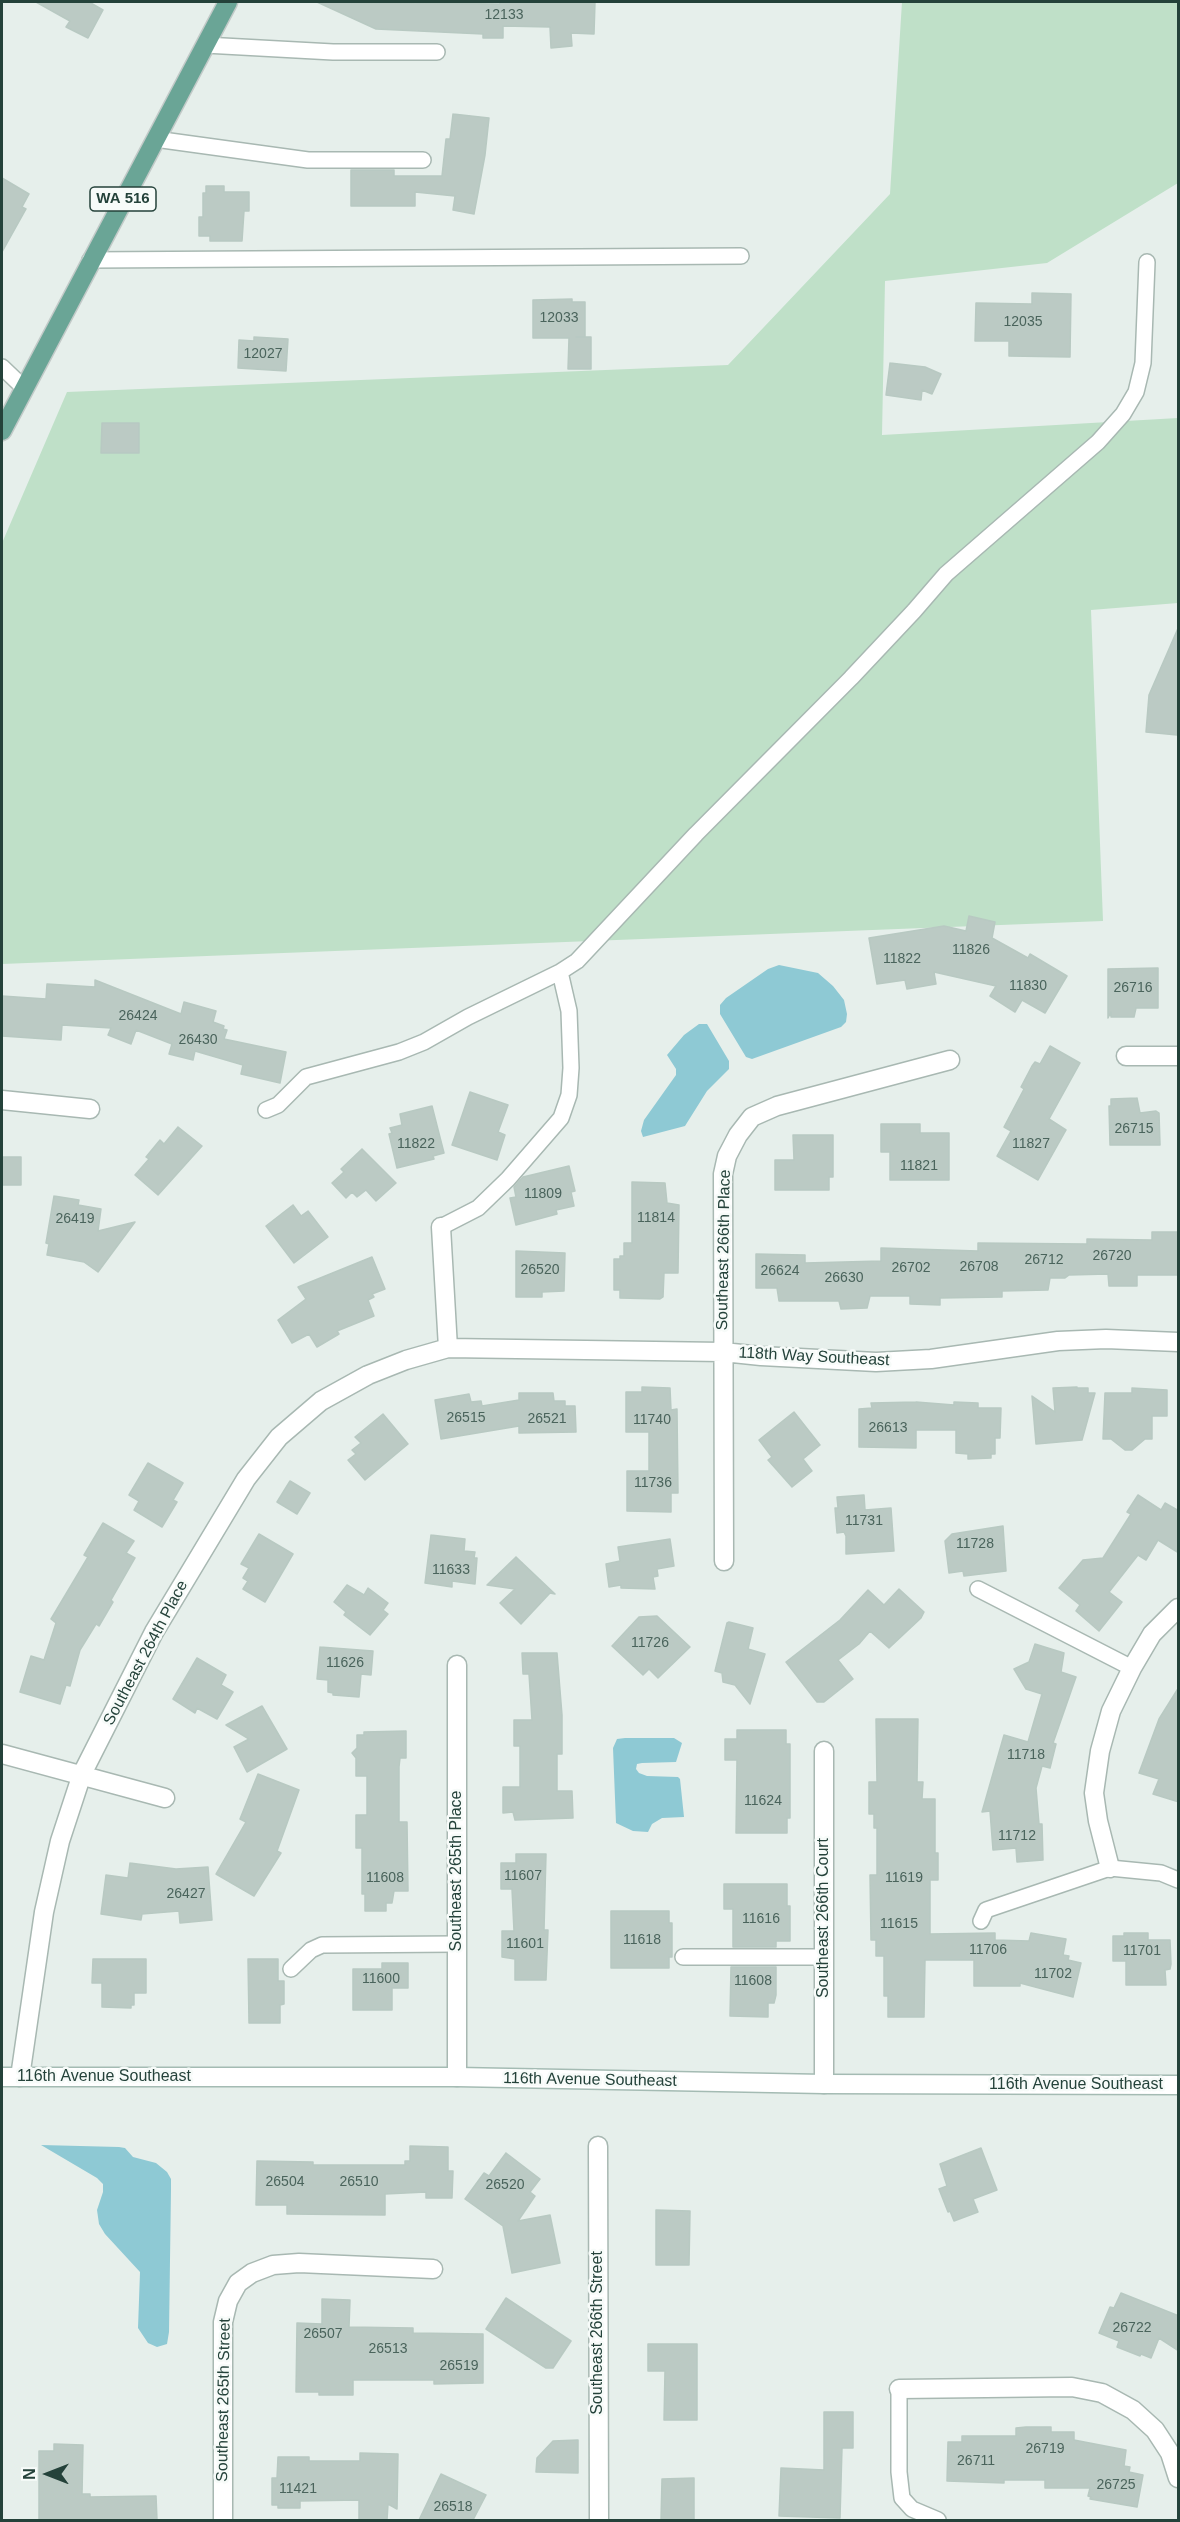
<!DOCTYPE html>
<html>
<head>
<meta charset="utf-8">
<style>
  body { margin:0 }
  #map { position:relative; width:1180px; height:2522px; overflow:hidden; background:#e6efeb; font-family:Arial,sans-serif }
  canvas { display:block }
  .frame { position:absolute; inset:0; border:3px solid #24423a; pointer-events:none }
  .north { position:absolute; left:18px; top:2444px; width:60px; height:60px; -webkit-text-stroke:4px #f7fbf9; paint-order:stroke; rotate:270deg; font-size:16px; font-weight:700; line-height:24px; text-align:center; color:#24423a }
  .north::after { content:''; display:block; margin:auto; width:21px; height:27px; background:#24423a; clip-path:polygon(50% 0,100% 100%,50% 72%,0 100%) }
</style>
</head>
<body>
<div id="map">
<canvas width="1180" height="2522"></canvas>
<div class="frame"></div>
<div class="north">N</div>
</div>
<script>
const context = document.querySelector('canvas').getContext('2d');
context.lineJoin = 'round';
function fill(path, color) { context.fillStyle = color; context.fill(path, 'evenodd'); }
const shape = rows => new Path2D(rows.map(r => 'M' + r).join(''));
function strokePath(path, color, width, dash) { context.strokeStyle = color; context.lineWidth = width; context.lineCap = dash ? 'butt' : 'round'; context.setLineDash(dash || []); context.stroke(path); }
function label(font, color, halo, rows, align = 'center') {
  context.font = font + ' Arial,sans-serif'; context.lineWidth = 5; context.setLineDash([]); context.textBaseline = 'middle'; context.strokeStyle = halo; context.fillStyle = color; for (const [text, x, y, turn = 0] of rows) {
    context.save(); context.translate(x, y); context.rotate((+turn || 0) * Math.PI / 180); context.textAlign = isNaN(turn) ? turn : align; if (halo) context.strokeText(text, 0, 0); context.fillText(text, 0, 0); context.restore();
  }
}
fill(shape([
  [902,2,1178,2,1178,183,1047,263,885,281,882,435,1178,418,1178,603,1091,610,1103,921,2,964,2,543,67,392,728,365,890,194]
]), '#bfe0c8');
fill(shape([
  [779,965,818,973,833,986,844,1000,847,1014,846,1022,841,1027,752,1059,746,1057,720,1014,720,1005,726,998,768,969],
  [699,1024,707,1024,729,1061,729,1069,707,1091,685,1126,643,1137,641,1131,644,1120,676,1075,676,1069,667,1055,684,1035],
  [625,1738,674,1738,682,1743,676,1762,642,1763,637,1764,636,1769,639,1773,647,1776,678,1777,680,1779,684,1817,662,1818,652,1824,648,1832,633,1831,616,1823,613,1748,617,1739],
  [41,2145,119,2147,125,2148,133,2157,156,2163,167,2172,171,2179,171,2189,169,2332,167,2344,157,2347,148,2343,138,2328,140,2272,105,2234,99,2224,97,2210,103,2192,103,2184,97,2178]
]), '#8ec9d4');
const building = shape([
  [36,2,89,2,103,10,88,38,66,27,70,21,36,2],
  [317,2,500,4,500,2,595,2,594,34,571,33,572,46,551,48,550,27,503,26,503,38,483,38,483,34,376,29,317,2],
  [453,114,489,118,485,155,474,214,453,210,455,196,415,192,415,206,351,206,351,170,394,170,394,176,442,176,446,139,450,139,453,114],
  [2,178,29,194,22,207,26,209,2,252,2,178],
  [206,186,224,186,224,192,249,192,249,211,244,211,242,241,210,241,210,236,199,236,199,217,203,217,203,193,206,193,206,186],
  [1032,293,1071,294,1070,357,1009,356,1009,341,975,341,976,303,1032,304,1032,293],
  [572,299,572,302,585,302,585,337,576,337,591,337,591,369,568,369,569,338,533,338,533,300,572,299],
  [254,337,288,339,286,371,238,368,239,340,254,341,254,337],
  [890,363,925,367,941,374,932,394,922,390,921,400,886,395,890,363],
  [102,423,139,423,139,453,101,453,102,423],
  [1179,626,1177,735,1146,732,1149,695,1179,626],
  [969,916,995,922,992,938,1028,958,1030,954,1067,976,1045,1013,1022,1000,1015,1012,990,996,996,986,934,972,936,984,907,989,905,980,877,984,869,938,944,926,966,931,969,916],
  [1158,968,1158,1008,1136,1008,1134,1017,1111,1017,1111,1012,1108,1018,1108,969,1158,968],
  [95,980,181,1014,184,1002,216,1011,213,1022,224,1026,223,1029,227,1030,224,1039,286,1052,280,1083,241,1074,243,1065,195,1051,193,1060,169,1054,172,1044,136,1030,131,1044,108,1035,111,1028,62,1025,61,1040,2,1036,2,996,46,999,47,984,95,987,95,980],
  [1050,1046,1080,1063,1049,1119,1066,1130,1038,1180,997,1156,1011,1131,1004,1127,1024,1089,1021,1087,1032,1066,1035,1062,1040,1064,1050,1046],
  [470,1092,508,1105,498,1132,505,1135,497,1160,452,1145,470,1092],
  [1137,1098,1140,1113,1156,1111,1159,1113,1160,1145,1110,1145,1109,1106,1111,1106,1111,1099,1137,1098],
  [432,1106,444,1153,433,1156,434,1159,397,1168,389,1134,392,1133,390,1128,402,1125,400,1114,432,1106],
  [881,1124,920,1124,920,1133,949,1133,949,1180,890,1180,890,1152,881,1152,881,1124],
  [178,1127,202,1146,158,1195,135,1175,149,1159,146,1157,160,1140,164,1144,178,1127],
  [793,1135,833,1135,833,1177,829,1177,829,1190,775,1190,775,1160,794,1160,793,1135],
  [362,1149,396,1183,376,1201,366,1190,357,1197,352,1192,346,1198,332,1183,344,1172,341,1169,362,1149],
  [2,1157,21,1157,21,1185,2,1185,2,1157],
  [569,1166,575,1191,571,1192,574,1206,556,1210,557,1214,516,1225,510,1198,516,1197,514,1187,523,1177,569,1166],
  [632,1182,665,1183,667,1203,679,1205,678,1273,664,1273,663,1297,660,1299,620,1298,620,1290,614,1290,614,1259,620,1259,620,1256,624,1256,624,1243,632,1243,632,1182],
  [54,1196,79,1200,78,1205,101,1209,98,1231,135,1222,98,1272,84,1262,47,1255,49,1244,46,1243,54,1196],
  [293,1205,301,1216,308,1211,328,1237,294,1263,266,1226,293,1205],
  [1152,1232,1179,1232,1179,1275,1137,1275,1137,1286,1109,1286,1108,1274,1069,1275,1065,1278,1050,1278,1048,1290,1002,1291,1002,1297,940,1298,940,1305,910,1304,910,1296,870,1296,867,1308,841,1309,839,1301,779,1301,777,1288,756,1288,756,1254,805,1255,805,1263,881,1261,881,1248,978,1251,978,1243,1087,1244,1087,1239,1152,1240,1152,1232],
  [516,1251,565,1253,564,1291,542,1292,542,1297,516,1297,516,1251],
  [372,1257,385,1289,372,1294,374,1297,368,1300,374,1316,337,1331,339,1334,317,1347,309,1334,292,1343,278,1320,306,1299,298,1287,372,1257],
  [642,1387,670,1388,671,1410,677,1409,678,1493,671,1493,671,1512,627,1511,627,1471,649,1471,649,1432,626,1432,626,1392,642,1392,642,1387],
  [1077,1387,1077,1388,1088,1388,1088,1393,1095,1393,1082,1440,1036,1444,1032,1396,1055,1412,1053,1388,1077,1387],
  [1132,1388,1167,1390,1167,1416,1152,1416,1152,1439,1145,1439,1132,1450,1125,1450,1111,1439,1103,1439,1105,1393,1132,1393,1132,1388],
  [519,1393,553,1393,554,1401,565,1401,565,1406,575,1406,576,1432,519,1433,519,1426,441,1439,435,1400,469,1394,471,1402,481,1401,482,1406,519,1400,519,1393],
  [916,1402,954,1405,954,1402,978,1403,978,1408,1001,1408,1000,1438,995,1438,995,1454,991,1454,991,1458,968,1459,968,1454,956,1453,956,1430,916,1430,916,1448,859,1447,859,1409,872,1408,871,1403,916,1402],
  [794,1412,820,1445,803,1459,812,1471,792,1487,768,1460,772,1457,759,1440,794,1412],
  [383,1414,408,1444,365,1480,348,1460,356,1454,352,1450,361,1443,355,1437,383,1414],
  [148,1463,183,1483,173,1500,177,1502,162,1527,134,1510,139,1501,129,1495,148,1463],
  [290,1481,310,1493,297,1514,277,1502,290,1481],
  [864,1495,865,1510,891,1508,894,1551,846,1554,846,1536,844,1532,837,1533,835,1508,838,1508,837,1497,864,1495],
  [1138,1495,1161,1510,1165,1503,1179,1511,1179,1553,1158,1540,1146,1560,1138,1555,1109,1592,1122,1602,1099,1631,1076,1611,1080,1605,1059,1588,1083,1560,1103,1558,1131,1514,1127,1512,1138,1495],
  [103,1523,134,1541,126,1553,135,1558,111,1600,113,1602,99,1626,96,1624,80,1650,70,1686,66,1685,60,1704,20,1692,31,1656,44,1660,56,1623,51,1619,88,1557,84,1555,103,1523],
  [1003,1526,1006,1571,964,1576,963,1571,949,1573,945,1541,952,1534,1003,1526],
  [259,1534,293,1554,265,1602,243,1589,248,1581,243,1578,249,1568,241,1564,259,1534],
  [431,1535,465,1539,464,1551,475,1552,474,1558,477,1558,475,1584,452,1581,452,1587,425,1583,431,1535],
  [670,1539,674,1566,657,1569,658,1576,653,1577,655,1589,621,1588,621,1585,609,1587,606,1564,620,1561,618,1547,670,1539],
  [516,1557,555,1594,550,1593,521,1624,500,1603,515,1589,487,1585,516,1557],
  [347,1585,364,1595,368,1588,388,1603,383,1610,388,1614,370,1635,344,1615,346,1612,334,1602,347,1585],
  [899,1589,924,1612,921,1618,889,1648,870,1631,859,1644,838,1660,853,1679,824,1702,817,1702,786,1662,840,1620,868,1590,884,1605,899,1589],
  [657,1616,690,1647,658,1678,649,1669,643,1675,612,1646,639,1617,657,1616],
  [729,1622,753,1628,748,1649,765,1654,750,1704,735,1685,723,1682,722,1673,715,1671,727,1623,729,1622],
  [1035,1644,1064,1653,1061,1672,1076,1677,1053,1743,1056,1744,1050,1768,1042,1766,1036,1788,1039,1824,1042,1824,1043,1860,1017,1862,1016,1848,993,1850,990,1811,982,1812,1004,1735,1028,1742,1042,1694,1026,1689,1014,1669,1029,1662,1035,1644],
  [320,1647,373,1651,371,1675,361,1674,359,1697,333,1695,333,1693,328,1692,328,1680,317,1679,320,1647],
  [522,1653,557,1653,562,1715,562,1754,557,1754,557,1791,572,1791,573,1818,515,1820,513,1812,503,1813,503,1787,520,1787,520,1746,514,1746,514,1720,532,1720,529,1674,523,1674,522,1653],
  [197,1658,226,1675,221,1685,233,1692,217,1719,197,1708,195,1713,173,1699,197,1658],
  [1179,1687,1179,1802,1153,1794,1159,1779,1139,1773,1159,1719,1179,1687],
  [262,1706,287,1749,247,1772,234,1747,249,1739,226,1725,262,1706],
  [876,1719,918,1719,917,1782,923,1782,922,1799,935,1799,935,1853,938,1853,938,1880,930,1880,930,1934,995,1933,995,1940,1029,1941,1031,1933,1066,1939,1063,1955,1069,1956,1068,1960,1081,1963,1073,1997,1020,1983,1020,1986,974,1986,974,1960,925,1960,924,2017,888,2017,888,1996,884,1996,884,1956,876,1956,876,1940,871,1940,870,1875,877,1875,877,1828,874,1828,874,1814,869,1814,869,1782,877,1782,876,1719],
  [737,1730,786,1730,786,1744,790,1744,790,1818,787,1818,787,1833,736,1833,737,1760,725,1760,725,1739,737,1739,737,1730],
  [406,1731,406,1758,400,1758,399,1767,399,1822,407,1822,408,1891,394,1891,392,1903,386,1903,386,1911,365,1911,365,1894,362,1894,362,1848,356,1848,356,1815,367,1815,367,1776,356,1776,356,1758,352,1753,357,1748,357,1735,364,1735,364,1732,406,1731],
  [258,1774,299,1790,277,1851,281,1853,254,1896,216,1874,246,1822,240,1819,258,1774],
  [516,1854,546,1854,544,1930,548,1930,546,1980,515,1980,515,1959,502,1957,502,1931,514,1931,512,1889,501,1889,501,1863,516,1863,516,1854],
  [130,1863,176,1869,208,1867,212,1920,180,1923,179,1911,142,1914,141,1920,101,1914,106,1875,128,1878,130,1863],
  [724,1884,787,1884,787,1906,790,1906,790,1941,776,1941,776,1947,733,1947,733,1909,724,1909,724,1884],
  [611,1911,669,1911,669,1923,672,1923,672,1957,669,1957,669,1968,611,1968,611,1911],
  [1124,1933,1148,1933,1148,1940,1170,1940,1171,1964,1170,1969,1165,1970,1166,1985,1126,1985,1126,1961,1113,1961,1113,1936,1124,1936,1124,1933],
  [93,1959,146,1959,146,1993,134,1993,134,2005,131,2005,131,2008,102,2007,102,1983,92,1983,93,1959],
  [248,1959,278,1959,278,1981,284,1981,284,2004,280,2005,280,2023,249,2023,248,1959],
  [382,1963,408,1963,408,1988,392,1988,392,2010,353,2010,353,1969,382,1969,382,1963],
  [731,1967,776,1967,776,1995,774,2003,768,2003,768,2017,730,2016,731,1967],
  [410,2146,448,2147,448,2171,453,2171,452,2198,426,2198,426,2192,385,2194,385,2215,287,2214,287,2205,256,2205,257,2161,313,2162,313,2165,405,2165,405,2161,410,2161,410,2146],
  [981,2148,997,2190,973,2199,978,2212,954,2221,950,2211,948,2212,939,2189,947,2186,940,2164,981,2148],
  [506,2153,540,2179,530,2192,535,2196,518,2221,550,2215,560,2263,512,2273,503,2226,465,2199,484,2173,489,2176,506,2153],
  [656,2210,690,2211,689,2265,656,2265,656,2210],
  [1121,2293,1179,2316,1179,2351,1159,2338,1151,2358,1141,2354,1140,2356,1117,2347,1119,2341,1099,2333,1110,2307,1114,2308,1121,2293],
  [506,2298,571,2341,553,2368,546,2368,486,2329,506,2298],
  [322,2299,350,2300,349,2327,413,2328,413,2333,483,2334,483,2383,434,2384,434,2380,353,2380,353,2395,319,2395,319,2392,296,2392,297,2323,322,2324,322,2299],
  [648,2344,697,2344,697,2420,664,2420,665,2371,648,2371,648,2344],
  [824,2412,853,2412,853,2448,842,2448,840,2518,779,2516,781,2468,824,2470,824,2412],
  [1026,2427,1051,2427,1051,2432,1074,2432,1074,2440,1126,2450,1124,2466,1130,2467,1129,2472,1143,2475,1137,2507,1090,2499,1091,2497,1088,2496,1090,2488,1045,2488,1045,2480,1004,2480,1004,2483,947,2481,948,2442,962,2442,962,2436,1016,2436,1016,2428,1026,2427],
  [578,2440,578,2473,536,2472,537,2458,553,2441,578,2440],
  [54,2444,83,2445,82,2494,90,2494,90,2497,156,2496,157,2520,39,2520,39,2451,54,2451,54,2444],
  [360,2453,398,2454,397,2509,388,2504,387,2520,359,2520,359,2500,300,2501,300,2508,278,2508,278,2505,272,2505,272,2478,277,2478,278,2457,309,2457,309,2461,360,2461,360,2453],
  [441,2474,486,2495,473,2520,419,2520,441,2474],
  [694,2478,694,2520,661,2520,662,2479,694,2478]
]);
fill(building, '#bbcac4');
strokePath(building, '#b8c9c2', 1.5);
const service = shape([
  [205,45,333,52,437,52],
  [155,139,308,160,423,160],
  [90,260,741,256],
  [2,367,24,388],
  [266,1110,278,1105,306,1077,399,1052,424,1042,468,1017,560,972,577,961,696,834,851,678,914,611,946,574,1098,442,1123,414,1136,392,1143,363,1147,262],
  [441,1227,478,1208,508,1179,561,1118,569,1095,571,1068,569,1011,560,972],
  [978,1589,1132,1668],
  [981,1921,986,1910,1110,1868,1161,1873,1178,1880],
  [683,1957,824,1957],
  [291,1969,311,1950,322,1945,457,1944],
  [899,2389,899,2472,902,2498,912,2509,938,2520]
]);
const minor = shape([
  [1126,1056,1178,1056],
  [2,1100,90,1109],
  [441,1227,448,1348],
  [724,1561,723,1174,727,1156,738,1135,752,1117,777,1106,950,1060],
  [457,1665,457,2077],
  [824,1751,824,2084],
  [2,1754,165,1798],
  [1110,1868,1098,1821,1094,1793,1100,1751,1111,1711,1132,1668,1152,1634,1178,1608],
  [20,2077,44,1912,60,1841,82,1774,154,1632,246,1479,279,1437,321,1401,368,1375,406,1360,448,1348,723,1352,761,1356,876,1362,931,1359,1058,1341,1106,1339,1178,1342],
  [598,2146,599,2520],
  [899,2389,1072,2387,1102,2393,1133,2410,1155,2430,1170,2453,1178,2478],
  [223,2520,223,2322,228,2301,238,2283,252,2273,273,2265,299,2263,433,2269]
]);
const secondary = shape([
  [2,2077,457,2077,824,2084,1178,2085]
]);
const primary = shape([
  [2,431,228,2]
]);
strokePath(service, '#a8b8b2', 18);
strokePath(minor, '#a8b8b2', 21);
strokePath(secondary, '#a4bbb3', 21);
strokePath(primary, '#c2cac8', 21);
strokePath(service, '#fff', 15);
strokePath(minor, '#fff', 18);
strokePath(secondary, '#fff', 18);
strokePath(primary, '#6aa596', 18);
label('14px', '#4a645c', null, [
  ["12133",504,15],
  ["12033",559,318],
  ["12035",1023,322],
  ["12027",263,354],
  ["11826",971,950],
  ["11822",902,959],
  ["11830",1028,986],
  ["26716",1133,988],
  ["26424",138,1016],
  ["26430",198,1040],
  ["26715",1134,1129],
  ["11822",416,1144],
  ["11827",1031,1144],
  ["11821",919,1166],
  ["11809",543,1194],
  ["11814",656,1218],
  ["26419",75,1219],
  ["26720",1112,1256],
  ["26712",1044,1260],
  ["26708",979,1267],
  ["26702",911,1268],
  ["26520",540,1270],
  ["26624",780,1271],
  ["26630",844,1278],
  ["26515",466,1418],
  ["26521",547,1419],
  ["11740",652,1420],
  ["26613",888,1428],
  ["11736",653,1483],
  ["11731",864,1521],
  ["11728",975,1544],
  ["11633",451,1570],
  ["11726",650,1643],
  ["11626",345,1663],
  ["11718",1026,1755],
  ["11624",763,1801],
  ["11712",1017,1836],
  ["11607",523,1876],
  ["11608",385,1878],
  ["11619",904,1878],
  ["26427",186,1894],
  ["11616",761,1919],
  ["11615",899,1924],
  ["11618",642,1940],
  ["11601",525,1944],
  ["11706",988,1950],
  ["11701",1142,1951],
  ["11702",1053,1974],
  ["11600",381,1979],
  ["11608",753,1981],
  ["26504",285,2182],
  ["26510",359,2182],
  ["26520",505,2185],
  ["26722",1132,2328],
  ["26507",323,2334],
  ["26513",388,2349],
  ["26519",459,2366],
  ["26719",1045,2449],
  ["26711",976,2461],
  ["26725",1116,2485],
  ["11421",298,2489],
  ["26518",453,2507]
]);
for (const [x, y, w] of [
  [123,199,66]
]) { const box = new Path2D(); box.roundRect(x - w / 2, y - 12, w, 24, 4.5); context.fillStyle = '#f7fbf9'; context.fill(box); strokePath(box, '#24423a', 1.5); }
label('bold 15px', '#24423a', null, [
  ["WA 516",123,199]
]);
label('16px', '#24423a', '#f7fbf9', [
  ["Southeast 266th Place",724,1250,-89],
  ["118th Way Southeast",814,1357,3],
  ["Southeast 264th Place",146,1653,-62],
  ["Southeast 265th Place",457,1871,-90],
  ["Southeast 266th Court",824,1918,-90],
  ["116th Avenue Southeast",104,2077],
  ["116th Avenue Southeast",590,2080,1],
  ["116th Avenue Southeast",1076,2085],
  ["Southeast 266th Street",598,2333,-90],
  ["Southeast 265th Street",224,2400,-89]
]);
</script>
</body>
</html>
